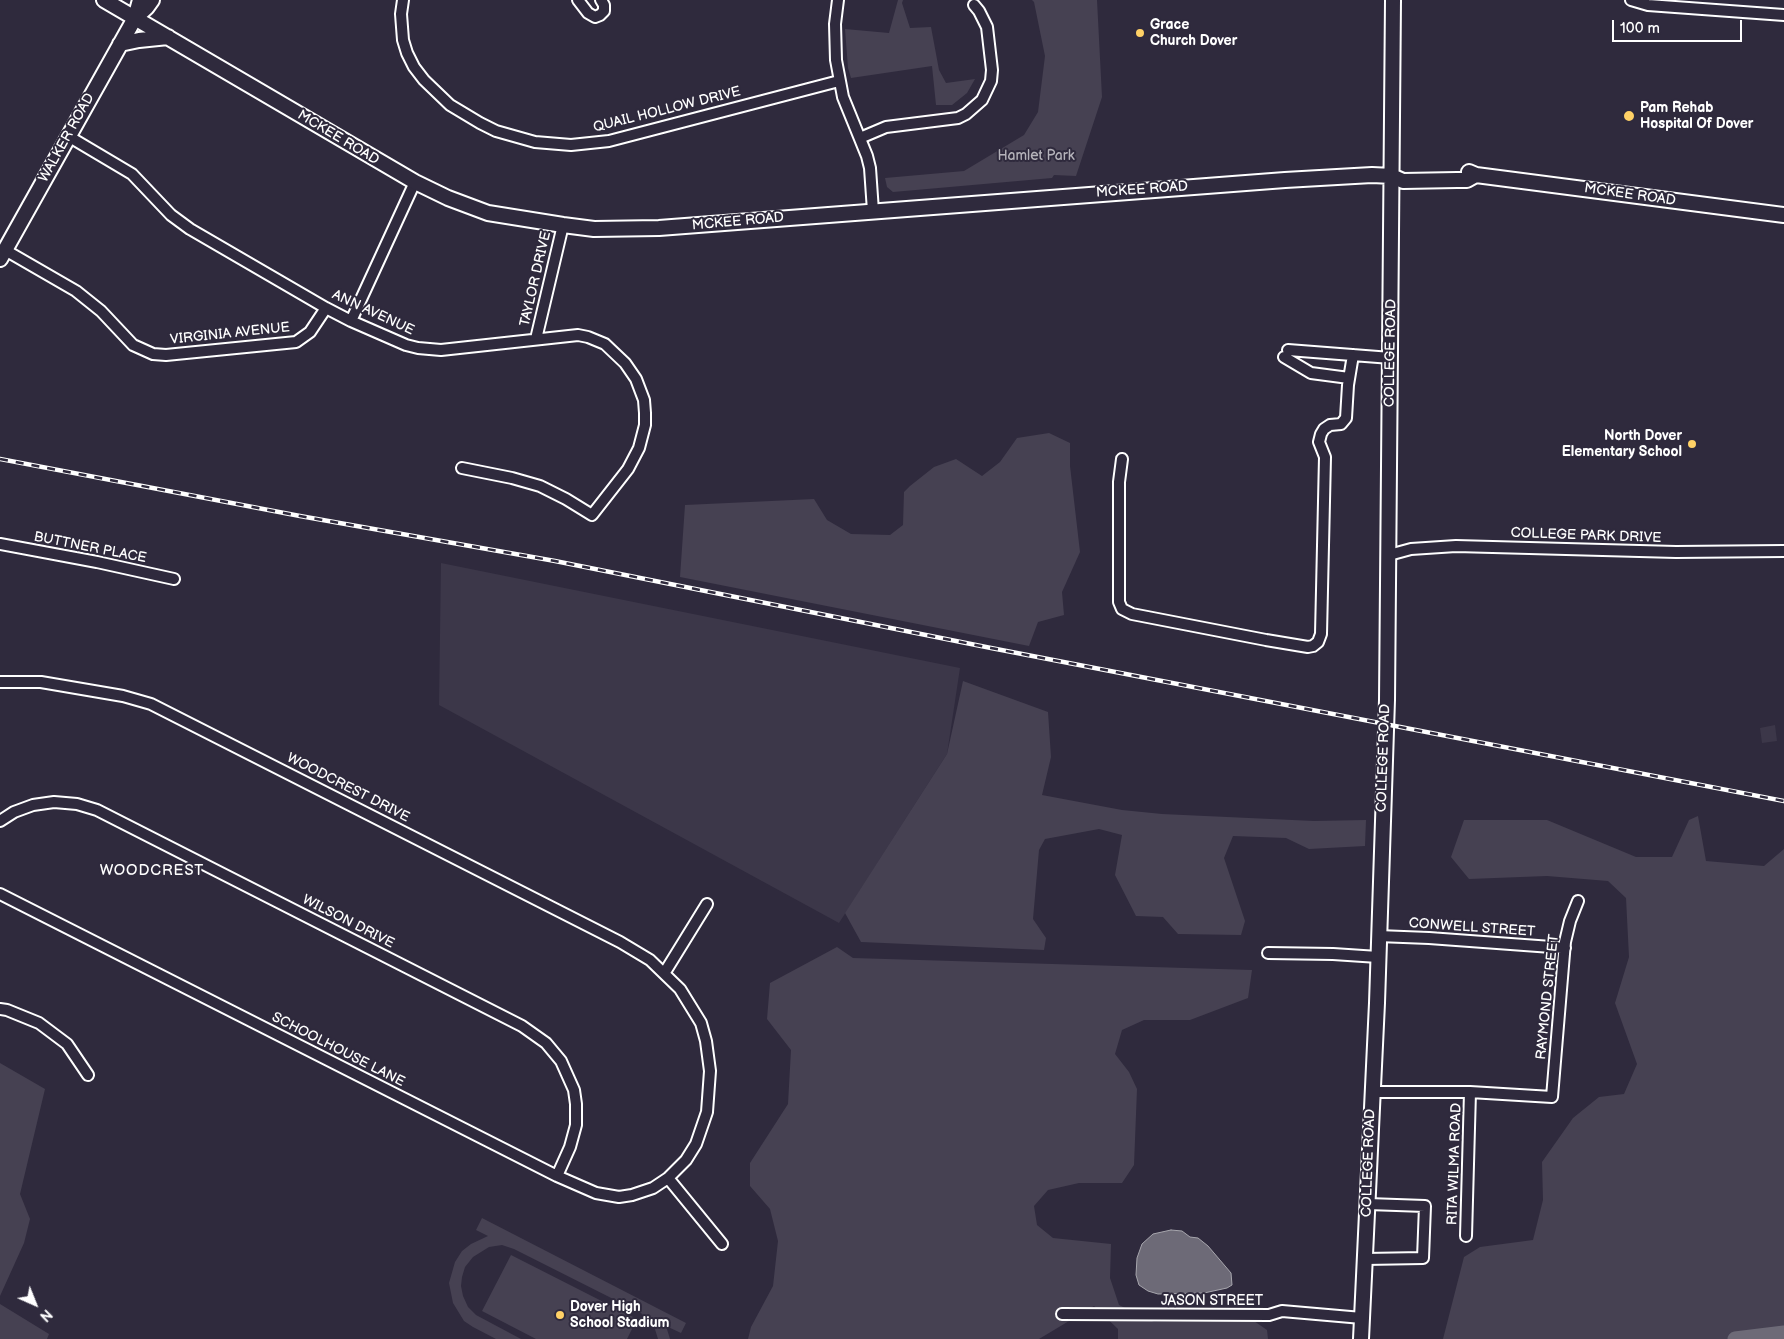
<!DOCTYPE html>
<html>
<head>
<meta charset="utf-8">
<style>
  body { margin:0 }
  #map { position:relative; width:1784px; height:1339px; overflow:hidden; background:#2f2a3d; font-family:"Balsamiq Sans",sans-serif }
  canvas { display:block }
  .north { position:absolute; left:10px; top:1279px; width:50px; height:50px; -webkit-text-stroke:4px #2f2a3d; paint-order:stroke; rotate:136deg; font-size:14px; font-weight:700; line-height:20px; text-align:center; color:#fff }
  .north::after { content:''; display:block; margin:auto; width:18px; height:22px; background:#fff; clip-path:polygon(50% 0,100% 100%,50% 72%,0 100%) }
  .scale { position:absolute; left:1612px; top:20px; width:130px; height:22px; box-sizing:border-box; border:2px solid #fff; border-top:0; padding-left:6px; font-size:15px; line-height:18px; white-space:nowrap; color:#fff; -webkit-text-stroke:4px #2f2a3d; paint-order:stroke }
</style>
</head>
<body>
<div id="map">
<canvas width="1784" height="1339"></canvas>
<div class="north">N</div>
<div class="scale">100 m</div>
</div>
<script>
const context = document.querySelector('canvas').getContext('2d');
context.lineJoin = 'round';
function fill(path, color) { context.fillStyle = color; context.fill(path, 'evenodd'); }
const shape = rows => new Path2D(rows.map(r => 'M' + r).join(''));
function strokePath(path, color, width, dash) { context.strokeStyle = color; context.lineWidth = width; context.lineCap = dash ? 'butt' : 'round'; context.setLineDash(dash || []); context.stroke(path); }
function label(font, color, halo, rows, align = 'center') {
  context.font = font + ' "Balsamiq Sans",sans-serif'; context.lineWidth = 4; context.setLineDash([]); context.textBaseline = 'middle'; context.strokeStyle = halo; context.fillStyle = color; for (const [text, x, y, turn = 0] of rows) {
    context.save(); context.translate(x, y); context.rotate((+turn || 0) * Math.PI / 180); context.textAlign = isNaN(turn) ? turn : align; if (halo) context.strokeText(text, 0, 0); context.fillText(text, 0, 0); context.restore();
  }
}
fill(shape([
  [441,563,960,668,947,754,839,923,439,705],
  [1775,725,1777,741,1762,743,1760,728]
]), '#3c3749');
fill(shape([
  [898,0,903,0,902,3,910,28,931,27,939,70,946,83,975,79,967,93,952,105,936,105,932,66,851,78,848,68,845,29,889,33],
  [1032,0,1097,0,1102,97,1076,176,1054,175,1052,178,893,192,887,187,885,178,964,171,1024,135,1038,112,1045,56,1034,2],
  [1049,433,1070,443,1070,466,1080,552,1062,592,1064,615,1038,622,1029,646,680,577,685,505,814,499,827,520,851,534,890,535,903,525,904,492,910,486,934,467,956,459,982,476,1000,462,1017,438],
  [963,681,1048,712,1051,757,1042,795,1122,810,1162,814,1314,821,1366,820,1365,846,1309,849,1286,838,1233,836,1224,858,1245,921,1241,935,1178,934,1163,917,1136,916,1115,875,1122,835,1099,829,1045,839,1039,850,1033,919,1046,938,1044,950,861,942,845,913,947,754],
  [1698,816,1706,861,1764,866,1784,849,1784,1339,1443,1339,1464,1257,1480,1247,1533,1240,1543,1200,1542,1162,1573,1118,1599,1097,1624,1094,1637,1064,1615,1003,1629,957,1626,898,1608,881,1547,876,1469,879,1451,857,1464,820,1547,820,1636,857,1672,857,1689,820],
  [837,947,853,958,1252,970,1248,998,1190,1020,1144,1020,1122,1030,1115,1054,1129,1072,1137,1089,1134,1165,1122,1183,1079,1183,1048,1190,1034,1206,1037,1225,1053,1238,1111,1244,1110,1278,1119,1305,1154,1322,1254,1321,1267,1330,1268,1339,1118,1339,1118,1329,1094,1306,1039,1339,748,1339,751,1327,773,1286,778,1241,770,1209,750,1186,750,1163,788,1104,791,1050,767,1019,770,983],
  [0,1063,45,1089,20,1194,30,1219,24,1243,0,1296],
  [482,1218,686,1323,681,1333,666,1326,670,1339,658,1339,654,1326,641,1313,514,1249,502,1245,489,1247,473,1257,465,1267,462,1277,461,1286,463,1296,468,1307,476,1315,521,1339,496,1339,473,1327,464,1321,453,1303,449,1283,455,1262,462,1251,471,1244,488,1236,476,1230],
  [511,1255,637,1319,627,1339,536,1339,482,1311],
  [0,1304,49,1334,47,1339,0,1339]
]), '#464152');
const water = shape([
  [1171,1230,1182,1231,1190,1237,1198,1238,1208,1246,1231,1273,1232,1285,1227,1288,1204,1293,1158,1294,1148,1291,1139,1285,1136,1275,1137,1258,1142,1244,1153,1234,1171,1230]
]);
fill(water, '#6d6a77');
strokePath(water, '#a7a6ad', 1);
strokePath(shape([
  [1735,1339,1784,1333]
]), '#6d6a77', 15);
const street = shape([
  [403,0,401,14,403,40,407,53,414,67,424,80,450,105,480,123,496,131,535,142,571,145,609,141,839,81],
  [578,0,588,13,595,17,600,15,604,11,604,5,601,0],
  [838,0,835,24,836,60,843,97,867,156,870,168,873,211],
  [1631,0,1648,5,1784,15],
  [68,136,132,174,171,215,190,229,326,308,351,321,406,345,418,348,441,350,578,335,588,337,605,344,625,363,636,379,644,400,645,413,645,425,639,448,628,469,592,515,566,499,540,486,512,478,462,468],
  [860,138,886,127,958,118,966,114,982,100,991,81,992,70,987,27,979,11,974,5],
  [5,250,76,291,101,311,133,345,153,354,166,355,296,342,310,332,326,308],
  [351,321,415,182],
  [536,339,563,225],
  [1288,350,1391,358],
  [1284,357,1311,373,1349,378],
  [1122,459,1119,482,1119,602,1122,609,1132,614,1266,640,1308,647,1313,646,1318,642,1321,634,1325,457,1319,442,1321,434,1324,429,1330,425,1341,424,1346,418,1348,385,1353,355],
  [0,544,97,562,174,579],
  [1389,555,1411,549,1456,546,1676,552,1784,551],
  [0,682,41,682,123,696,151,704,620,942,650,960,680,989,701,1023,706,1041,710,1071,707,1112,696,1144,686,1160,668,1178,653,1188,632,1195,619,1197,596,1193,557,1176,0,894],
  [0,821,14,812,33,805,54,802,77,804,97,810,522,1026,546,1043,561,1061,574,1090,576,1104,576,1125,570,1147,557,1176],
  [1378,936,1429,938,1565,948],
  [1268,953,1333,954,1378,957],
  [665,972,707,904],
  [0,1009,7,1010,39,1023,67,1044,88,1075],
  [1372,1092,1470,1092,1552,1097,1565,942,1570,921,1578,901],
  [668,1178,722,1244],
  [1466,1236,1470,1092],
  [1365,1259,1423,1258,1425,1206,1368,1204],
  [1062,1314,1269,1315,1282,1311,1362,1318]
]);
const secondary = shape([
  [104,0,415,182,448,198,488,213,563,225,594,229,659,228,1285,180,1372,175,1392,176,1403,181,1457,180,1467,180,1476,175],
  [135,18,147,7,152,0],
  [120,44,139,40,168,37],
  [1469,172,1476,175,1784,215],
  [0,259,135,18,140,0],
  [1361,1339,1377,1003,1387,700,1393,0]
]);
strokePath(street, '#fff', 14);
strokePath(secondary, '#fff', 18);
strokePath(street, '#2f2a3d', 10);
strokePath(secondary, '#2f2a3d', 14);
const rail = shape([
  [0,459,300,516,555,561,991,648,1784,801]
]);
strokePath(rail, '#fff', 4.5);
strokePath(rail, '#2f2a3d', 2.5, [8]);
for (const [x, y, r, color] of [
  [1140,33,5,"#ffd166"],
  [1629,116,6,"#ffd166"],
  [1692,444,5,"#ffd166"],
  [560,1315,5,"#ffd166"]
]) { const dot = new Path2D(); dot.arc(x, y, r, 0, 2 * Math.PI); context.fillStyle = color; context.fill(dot); strokePath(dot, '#2f2a3d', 2); }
label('bold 14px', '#fff', '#2f2a3d', [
  ["Grace",1150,25],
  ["Church Dover",1150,41],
  ["Pam Rehab",1640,108],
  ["Hospital Of Dover",1640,124],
  ["North Dover",1682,436,"right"],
  ["Elementary School",1682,452,"right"],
  ["Dover High",570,1307],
  ["School Stadium",570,1323]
], 'left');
label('14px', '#fff', '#2f2a3d', [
  ["QUAIL HOLLOW DRIVE",667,110,-14],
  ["WALKER ROAD",67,138,-61],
  ["MCKEE ROAD",338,138,31],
  ["MCKEE ROAD",1142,190,-4],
  ["MCKEE ROAD",1630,195,8],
  ["MCKEE ROAD",738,222,-5],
  ["TAYLOR DRIVE",536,279,-77],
  ["ANN AVENUE",373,313,25],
  ["VIRGINIA AVENUE",230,334,-6],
  ["COLLEGE ROAD",1391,353,-89],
  ["COLLEGE PARK DRIVE",1586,536,2],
  ["BUTTNER PLACE",90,548,11],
  ["COLLEGE ROAD",1384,758,-88],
  ["WOODCREST DRIVE",348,788,27],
  ["WILSON DRIVE",348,922,27],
  ["CONWELL STREET",1472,928,4],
  ["RAYMOND STREET",1548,997,-84],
  ["SCHOOLHOUSE LANE",338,1050,27],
  ["COLLEGE ROAD",1369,1163,-88],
  ["RITA WILMA ROAD",1455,1164,-88],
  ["JASON STREET",1212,1301]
]);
label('14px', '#b5b3ba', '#2f2a3d', [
  ["Hamlet Park",1036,156]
]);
context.letterSpacing = '1px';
label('15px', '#fff', '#2f2a3d', [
  ["WOODCREST",152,871]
]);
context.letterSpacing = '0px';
</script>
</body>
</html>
